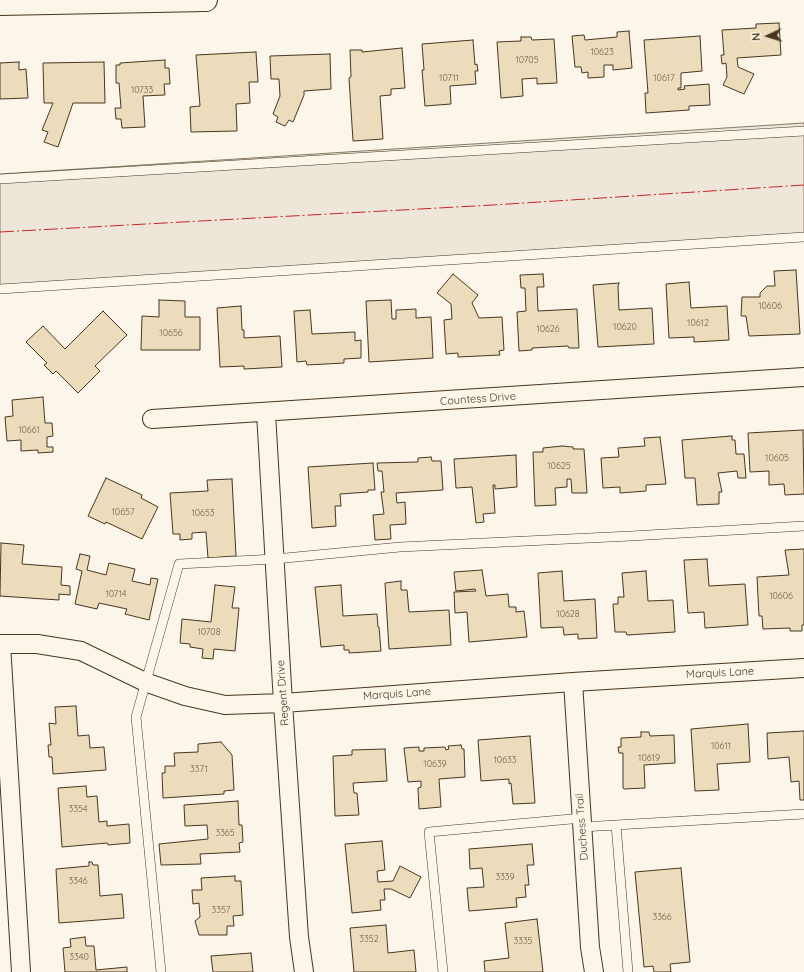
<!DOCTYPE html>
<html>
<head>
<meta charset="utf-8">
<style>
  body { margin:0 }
  #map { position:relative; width:804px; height:972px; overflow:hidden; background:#fbf6e9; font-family:Quicksand,sans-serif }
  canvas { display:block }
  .north { position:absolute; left:748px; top:16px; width:40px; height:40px; -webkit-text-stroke:3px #fbf6e9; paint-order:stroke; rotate:266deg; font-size:11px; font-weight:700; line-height:16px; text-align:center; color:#4a3520 }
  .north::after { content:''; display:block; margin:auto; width:14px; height:18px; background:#4a3520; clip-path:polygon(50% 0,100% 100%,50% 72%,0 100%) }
</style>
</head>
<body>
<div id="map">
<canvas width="804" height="972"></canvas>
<div class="north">N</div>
</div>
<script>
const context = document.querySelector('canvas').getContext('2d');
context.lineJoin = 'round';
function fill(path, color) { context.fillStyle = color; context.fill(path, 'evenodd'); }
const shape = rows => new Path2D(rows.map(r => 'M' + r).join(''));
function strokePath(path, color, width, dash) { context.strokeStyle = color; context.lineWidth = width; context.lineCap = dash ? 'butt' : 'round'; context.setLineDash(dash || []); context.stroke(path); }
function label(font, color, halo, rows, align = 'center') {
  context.font = font + ' Quicksand,sans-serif'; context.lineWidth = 3; context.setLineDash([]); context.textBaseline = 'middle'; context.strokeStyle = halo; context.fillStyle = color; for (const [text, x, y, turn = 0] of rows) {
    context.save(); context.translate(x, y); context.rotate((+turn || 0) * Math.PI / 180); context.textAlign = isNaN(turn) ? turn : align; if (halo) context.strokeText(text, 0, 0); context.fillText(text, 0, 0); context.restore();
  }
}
const green = shape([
  [804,123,804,235,0,286,0,174,804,123]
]);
fill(green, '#ede6d9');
strokePath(green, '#887966', 1);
const building = shape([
  [779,23,781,55,737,58,738,67,754,74,744,94,723,85,727,77,726,63,722,64,721,55,724,55,722,30,756,28,756,24,779,23],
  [629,31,632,68,613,70,613,65,604,65,604,77,588,78,588,72,582,73,581,67,575,67,572,36,584,35,585,40,617,37,617,32,629,31],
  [700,36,702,71,681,73,681,88,678,88,678,90,685,89,684,86,709,84,710,105,689,106,689,110,646,113,645,93,648,93,644,40,700,36],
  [521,37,531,37,532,40,554,39,557,83,537,84,537,78,522,79,523,96,501,98,497,42,521,41,521,37],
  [473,40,475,65,477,64,478,71,475,71,476,84,450,86,451,104,425,106,422,70,424,70,422,44,473,40],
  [402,48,405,88,391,89,391,95,380,96,383,139,353,141,349,78,351,77,350,50,362,50,362,52,402,48],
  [256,52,258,82,249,82,250,103,236,104,237,131,191,132,190,107,200,106,196,55,256,52],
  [330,54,331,89,304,91,304,95,293,122,289,120,285,126,276,122,278,117,273,114,280,96,279,79,271,79,270,56,330,54],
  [165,60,165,68,169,68,170,84,164,84,165,95,143,96,145,127,122,128,121,119,116,119,115,108,121,108,119,83,116,83,116,65,120,65,120,63,165,60],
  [19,62,19,70,26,69,28,98,0,99,0,63,19,62],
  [104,62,105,103,73,103,58,147,44,142,48,132,42,130,53,103,44,103,43,63,104,62],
  [796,270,800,334,749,336,746,316,741,316,742,297,760,297,760,293,767,286,775,286,774,271,796,270],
  [453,274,478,295,472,303,479,318,502,317,504,350,499,351,500,355,458,357,458,353,446,354,444,320,452,319,451,304,437,293,453,274],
  [543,274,544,287,537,287,538,311,577,309,579,348,569,348,568,346,532,348,532,350,519,351,517,312,526,311,525,288,521,288,520,275,543,274],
  [689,282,691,308,727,306,729,340,694,342,694,337,669,338,666,284,689,282],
  [619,283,618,286,619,310,652,308,654,344,598,347,593,285,619,283],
  [159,300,185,301,185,317,200,317,200,350,141,350,142,316,159,317,159,300],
  [391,300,392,319,396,319,396,310,416,309,416,318,431,317,433,358,369,362,366,301,391,300],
  [241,306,242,330,244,330,244,338,280,336,282,367,244,369,244,366,220,367,217,308,241,306],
  [310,310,312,334,355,332,355,341,361,340,361,358,344,359,344,363,307,365,306,361,297,362,294,311,310,310],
  [103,311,127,335,95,366,100,371,78,393,56,371,53,374,44,365,47,363,26,342,43,326,65,349,103,311],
  [43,397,45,423,52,423,53,436,47,437,47,447,53,447,53,452,38,453,38,450,21,451,21,440,7,441,5,417,13,416,12,400,43,397],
  [803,430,804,494,785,495,784,484,769,485,769,471,750,472,748,433,803,430],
  [732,436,732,440,735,440,736,454,744,454,746,478,738,478,737,471,718,473,722,492,719,492,719,504,697,505,695,478,685,478,682,440,732,436],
  [660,437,666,484,646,485,646,491,620,493,620,487,603,488,601,458,619,457,618,448,645,446,644,438,660,437],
  [562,446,573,447,573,449,584,449,587,493,572,493,571,479,567,479,567,487,555,488,556,505,535,506,533,452,543,452,543,448,562,446],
  [516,455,517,487,495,489,495,485,493,485,495,513,483,514,484,522,476,523,472,487,456,488,454,459,516,455],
  [431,457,432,461,441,461,443,490,396,493,397,503,405,502,406,524,390,525,391,539,375,540,373,515,384,514,381,492,384,492,382,471,378,471,377,463,418,462,418,458,431,457],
  [373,463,375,490,368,490,368,492,340,494,341,506,335,506,336,526,312,528,308,467,373,463],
  [106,478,142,495,141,498,158,507,142,539,106,522,105,524,88,516,106,478],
  [232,479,236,556,208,558,206,532,192,533,192,539,180,540,180,534,173,534,170,493,208,491,207,480,232,479],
  [1,543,24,545,22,564,62,567,61,585,70,586,70,595,59,594,59,600,0,596,1,543],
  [804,549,804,625,802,625,802,631,790,631,790,628,763,629,762,616,759,616,757,577,789,575,785,550,804,549],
  [80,554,90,556,87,570,106,575,109,563,135,569,132,581,150,585,151,578,158,579,149,620,125,614,127,609,99,603,97,609,75,604,82,571,76,569,80,554],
  [707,559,709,586,745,584,748,625,705,628,704,612,688,613,684,560,707,559],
  [482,570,486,596,508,594,509,607,516,607,516,612,524,611,527,637,469,642,467,612,455,613,454,592,476,591,475,589,456,591,454,572,482,570],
  [562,571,564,601,595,599,597,638,578,639,578,634,564,635,563,627,541,628,538,573,562,571],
  [646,571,648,601,673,600,675,632,627,635,626,632,615,632,613,604,618,604,618,597,624,597,622,573,646,571],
  [401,581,401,590,407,590,409,612,449,610,451,645,389,649,385,583,401,581],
  [215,585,235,587,232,608,239,608,235,651,214,649,213,659,202,658,203,649,190,647,190,644,180,643,182,619,211,622,215,585],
  [341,585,343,616,377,614,378,627,379,627,381,651,349,653,349,650,344,650,344,645,321,647,315,587,341,585],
  [76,706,78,736,89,735,90,748,104,747,106,770,53,774,52,757,49,757,48,745,51,745,49,723,56,724,55,707,76,706],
  [748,724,750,762,717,764,719,790,695,791,691,729,748,724],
  [804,731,804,800,800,800,799,781,791,782,789,757,768,759,767,733,804,731],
  [641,732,649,732,650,736,674,735,675,763,644,765,645,788,624,789,623,788,623,753,619,753,618,747,621,747,621,738,641,737,641,732],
  [530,736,535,803,513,804,511,783,509,784,509,779,481,781,478,740,530,736],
  [221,742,232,755,234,790,224,791,224,794,163,798,162,773,165,773,165,766,175,766,174,753,198,752,198,744,221,742],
  [461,745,462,749,464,749,465,777,439,779,441,807,419,809,418,788,421,787,421,781,408,782,404,748,419,747,419,751,424,751,424,748,445,747,446,750,449,749,448,746,461,745],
  [385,749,387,781,353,783,354,793,357,793,359,815,335,816,333,756,352,755,352,750,385,749],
  [86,786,87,797,97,796,99,822,107,821,107,826,129,824,130,843,108,845,107,843,62,847,58,788,86,786],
  [238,801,239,825,242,825,243,842,239,843,240,852,200,854,201,864,161,865,159,844,208,839,207,825,185,826,184,805,238,801],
  [382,841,385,870,377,871,378,882,393,881,400,866,421,877,410,898,391,889,384,889,385,900,380,900,381,910,352,913,345,844,382,841],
  [532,844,534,865,527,865,529,885,525,885,526,897,516,898,517,907,469,911,467,888,484,887,482,868,470,869,469,849,532,844],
  [89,862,92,862,93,865,98,865,100,896,122,894,124,918,59,923,56,869,89,866,89,862],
  [681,868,690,962,670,964,671,972,654,972,653,966,644,967,635,872,681,868],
  [235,876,235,881,241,881,243,915,233,916,234,926,227,926,227,935,199,935,195,921,200,917,199,903,193,904,192,890,202,890,201,878,235,876],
  [537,919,543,972,485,972,484,961,509,958,505,923,537,919],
  [386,925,388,953,414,950,416,972,354,972,350,928,386,925],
  [85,937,86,946,94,946,96,970,127,967,127,972,65,972,63,948,71,947,70,939,85,937],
  [251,953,253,972,213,972,211,956,251,953]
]);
fill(building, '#ecdcbc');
strokePath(building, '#4a3520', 1);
const service = shape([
  [0,179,804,131],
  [0,289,804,237],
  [616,825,628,972],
  [582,827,804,814],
  [161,972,136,717,179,564,275,559,400,547,631,536,804,526],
  [443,972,429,832,582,818]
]);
const minor = shape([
  [266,413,283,703,299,937,304,972],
  [152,419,804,377],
  [0,644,37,644,81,651,145,682,185,696,225,705,283,703,573,682,804,668],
  [1,644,21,972],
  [573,682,590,947,594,972]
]);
const tertiary = shape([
  [0,4,206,0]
]);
strokePath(service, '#4a3520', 10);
strokePath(minor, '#4a3520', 20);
strokePath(tertiary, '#4a3520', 24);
strokePath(service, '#fbf6e9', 9);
strokePath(minor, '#fbf6e9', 18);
strokePath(tertiary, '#fbf6e9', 22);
strokePath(shape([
  [0,232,493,205,804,185]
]), '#c62828', 1, [14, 3, 2, 3]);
label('9px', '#725f47', null, [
  ["10623",602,52],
  ["10705",527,60],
  ["10711",449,78],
  ["10617",664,78],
  ["10733",142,90],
  ["10606",770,306],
  ["10612",698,323],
  ["10620",625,327],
  ["10626",548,329],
  ["10656",171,333],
  ["10661",29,430],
  ["10605",777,458],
  ["10625",559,466],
  ["10657",123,512],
  ["10653",203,513],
  ["10714",116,594],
  ["10606",781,596],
  ["10628",568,614],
  ["10708",209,632],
  ["10611",721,746],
  ["10619",649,758],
  ["10633",505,760],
  ["10639",435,764],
  ["3371",199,769],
  ["3354",78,809],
  ["3365",225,833],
  ["3339",505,877],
  ["3346",78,881],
  ["3357",221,910],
  ["3366",662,917],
  ["3352",369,939],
  ["3335",523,941],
  ["3340",79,957]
]);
label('11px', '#4a3520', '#fbf6e9', [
  ["Countess Drive",478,399,-4],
  ["Marquis Lane",720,673,-3],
  ["Regent Drive",283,693,-94],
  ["Marquis Lane",397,694,-4],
  ["Duchess Trail",582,827,-94]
]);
</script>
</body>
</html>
